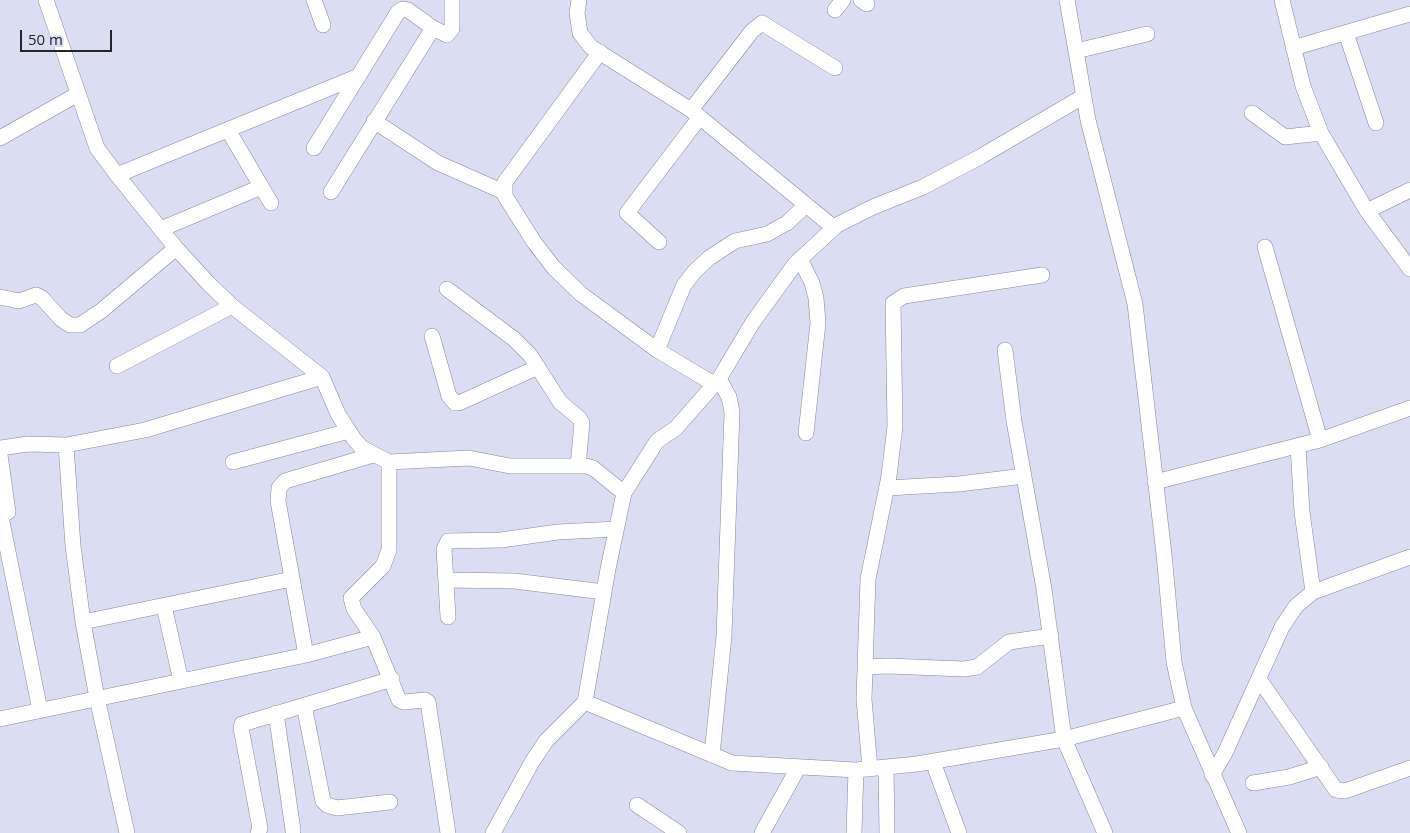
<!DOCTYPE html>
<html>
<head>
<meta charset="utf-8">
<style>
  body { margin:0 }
  #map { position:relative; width:1410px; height:833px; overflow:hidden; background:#dbdef3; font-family:"Open Sans",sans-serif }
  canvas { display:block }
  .scale { position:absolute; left:20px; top:30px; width:92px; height:22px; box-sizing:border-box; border:2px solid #23242c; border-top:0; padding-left:6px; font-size:15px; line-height:18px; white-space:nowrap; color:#23242c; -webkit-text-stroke:4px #dbdef3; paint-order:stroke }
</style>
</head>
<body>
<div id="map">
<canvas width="1410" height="833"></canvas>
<div class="scale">50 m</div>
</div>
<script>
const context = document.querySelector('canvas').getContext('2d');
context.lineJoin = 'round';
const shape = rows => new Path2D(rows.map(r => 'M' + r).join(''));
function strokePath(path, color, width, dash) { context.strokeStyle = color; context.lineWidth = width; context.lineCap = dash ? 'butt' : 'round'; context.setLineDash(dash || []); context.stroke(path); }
const minor = shape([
  [46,0,97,148,117,175,176,248,208,283,232,306,322,377,338,414,354,439,362,448,389,462,469,458,510,466,586,466,593,468,624,493],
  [314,0,323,25],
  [579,0,577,13,580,33,591,47,691,110],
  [861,0,867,4],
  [1067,0,1088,120,1135,304,1164,554,1174,662,1184,708,1239,833],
  [1282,0,1303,86,1321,133,1367,211,1410,269],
  [835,10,843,0],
  [1346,33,1376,123],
  [1293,48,1410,14],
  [1076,51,1147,34],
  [600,52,505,182,505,196,534,242,554,268,581,294,657,350,714,384],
  [1252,113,1285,137,1321,133],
  [374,121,438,163,504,192],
  [228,130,271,203],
  [0,138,78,94],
  [314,148,398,12,403,9,408,10,433,28],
  [117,175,359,76],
  [331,192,433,28,447,35,452,29,452,0],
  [1367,211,1410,190],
  [833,227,691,110,752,31,762,23,835,68],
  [161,229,261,187],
  [659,242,627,213,700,117],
  [1265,247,1320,440],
  [800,259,812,283,816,298,818,323,806,433],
  [447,289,514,339,530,355,560,402,579,418,582,423,578,466],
  [0,297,19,301,36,295,42,298,61,319,70,325,80,325,101,311,176,248],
  [432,336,449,396,455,403,459,403,538,367],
  [657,350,684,285,695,271,709,258,735,241,767,234,787,223,806,205],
  [1005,350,1014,421,1044,589,1064,739,1105,833],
  [117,366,232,306],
  [66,445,73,546,83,622,97,698,127,833],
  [1298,446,1302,512,1313,592],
  [0,448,28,444,66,445,145,430,322,377],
  [0,455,8,512,0,517],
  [233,462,349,431],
  [389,462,389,550,383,566,351,598,354,609,373,637,399,700,404,702,425,700,428,702,448,833],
  [1155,482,1320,440,1410,408],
  [887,488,959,484,1024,476],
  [1,517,40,710],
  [446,580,514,581,604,592],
  [164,606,181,681],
  [448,617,444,549,448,541,501,540,558,532,616,529],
  [83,622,292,579],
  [306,655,278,501,279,488,285,481,373,455],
  [865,667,888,666,964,669,977,667,1009,642,1051,636],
  [1259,679,1336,790,1345,791,1410,768],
  [585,702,732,763,856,770,917,764,1064,739,1184,708],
  [304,705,323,801,327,805,337,808,390,802],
  [276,713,293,830],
  [0,719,306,655,373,637],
  [712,755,724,636,732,412,729,397,719,379],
  [933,762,959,833],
  [886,767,887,833],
  [870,769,864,699,868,579,889,476,895,426,893,303,904,296,1042,275],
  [1212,775,1225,753,1282,627,1296,606,1313,592,1410,557],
  [1253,783,1289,777,1321,767],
  [637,805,679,833],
  [258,833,260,828,241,728,242,724,392,679],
  [493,833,532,762,546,741,585,702,608,569,624,493,657,441,676,428,719,379,753,322,795,264,837,225,873,207,923,187,980,157,1084,96],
  [762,833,798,768],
  [854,833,856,770]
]);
strokePath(minor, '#838699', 16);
strokePath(minor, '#fff', 15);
</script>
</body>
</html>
